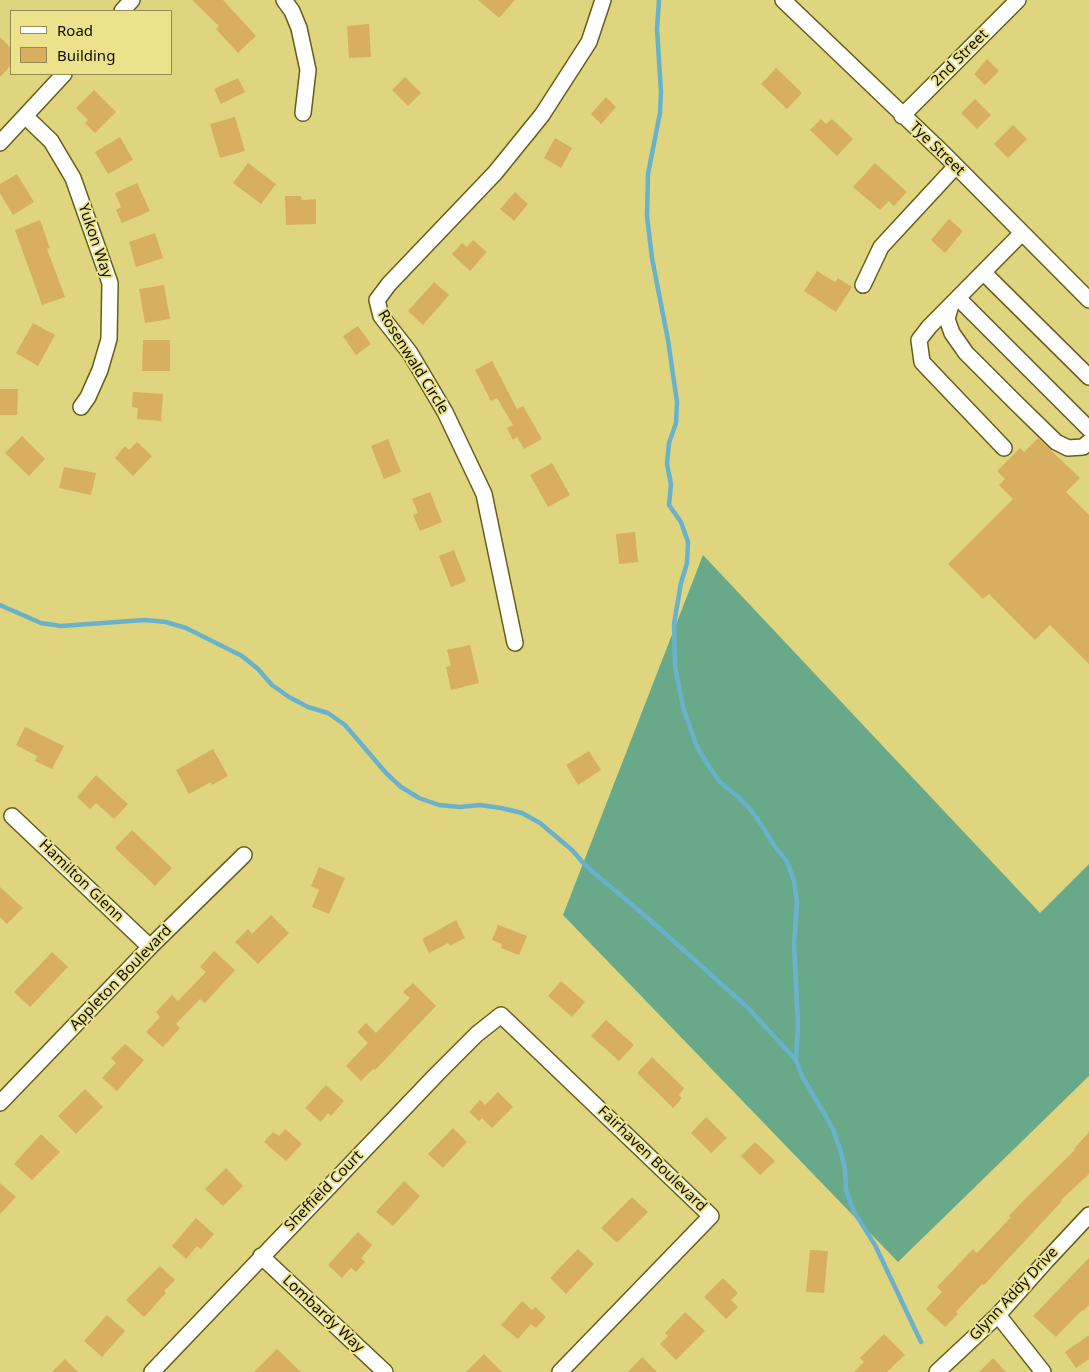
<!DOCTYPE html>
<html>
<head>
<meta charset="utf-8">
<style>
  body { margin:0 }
  #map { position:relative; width:1089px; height:1372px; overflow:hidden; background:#dfd57e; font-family:"Noto Sans",sans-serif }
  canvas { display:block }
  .legend { position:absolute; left:10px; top:10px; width:162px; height:65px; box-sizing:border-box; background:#ece28b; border:1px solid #948c53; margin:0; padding:6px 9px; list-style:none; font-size:15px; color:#100c00 }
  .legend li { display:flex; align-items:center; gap:10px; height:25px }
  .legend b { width:25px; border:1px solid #948c53 }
</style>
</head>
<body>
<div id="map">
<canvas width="1089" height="1372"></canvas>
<ul class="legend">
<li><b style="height:6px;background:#fff"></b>Road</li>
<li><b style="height:14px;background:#d7af5f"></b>Building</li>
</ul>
</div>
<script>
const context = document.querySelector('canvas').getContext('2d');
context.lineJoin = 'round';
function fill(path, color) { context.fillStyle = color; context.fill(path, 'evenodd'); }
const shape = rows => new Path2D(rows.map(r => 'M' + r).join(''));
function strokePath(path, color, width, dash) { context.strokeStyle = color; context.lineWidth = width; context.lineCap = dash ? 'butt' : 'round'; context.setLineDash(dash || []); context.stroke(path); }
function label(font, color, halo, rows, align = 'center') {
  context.font = font + ' "Noto Sans",sans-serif'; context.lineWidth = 4; context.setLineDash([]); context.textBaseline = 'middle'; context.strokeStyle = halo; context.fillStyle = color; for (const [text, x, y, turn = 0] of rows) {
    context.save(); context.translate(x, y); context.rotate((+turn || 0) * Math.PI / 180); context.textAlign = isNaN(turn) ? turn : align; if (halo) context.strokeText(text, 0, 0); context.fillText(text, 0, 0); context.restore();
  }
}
fill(shape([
  [703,555,1040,913,1089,864,1089,1076,898,1262,563,915]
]), '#68a98a');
strokePath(shape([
  [659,0,657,29,661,92,660,113,648,174,647,216,652,258,668,340,677,402,676,423,669,443,667,464,671,484,669,505,681,522,688,542,687,563,681,583,674,624,675,666,683,707,697,747,708,765,720,782,736,795,751,810,763,827,774,845,787,862,794,881,797,902,794,944,798,1025,796,1060,802,1076,833,1129,840,1149,845,1169,846,1190,853,1210,875,1245,921,1342],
  [0,605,41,623,61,626,145,620,166,622,186,628,242,656,258,669,272,685,289,697,308,707,328,713,345,725,386,773,401,787,419,798,439,805,460,807,480,805,501,808,522,813,540,823,572,850,586,866,650,920,747,1007,796,1060]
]), '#6ab2cb', 4.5);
fill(shape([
  [192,0,223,0,256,36,238,53,216,29,219,26],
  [478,0,515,0,499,18],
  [369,24,371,57,349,58,347,26],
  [0,37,11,48,11,65,0,77],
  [987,59,999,71,985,85,974,74],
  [776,68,802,93,787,109,761,84],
  [405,77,421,93,408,106,392,90],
  [238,78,245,92,221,104,214,89],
  [94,90,116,112,95,133,85,123,88,120,76,108],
  [606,97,616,107,601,124,591,114],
  [975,99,991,115,977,129,961,113],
  [235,117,245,151,220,158,210,124],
  [821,119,826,124,832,119,853,139,837,156,810,130],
  [1013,125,1027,139,1008,158,994,144],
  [120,137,133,160,108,174,95,152],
  [555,138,572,148,561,168,544,158],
  [248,163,276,184,261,204,233,183],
  [875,163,907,192,894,206,889,201,880,210,853,187],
  [17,174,34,202,13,215,0,193,0,184],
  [137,183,150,211,122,223,116,210,121,207,115,193],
  [515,192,528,204,514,221,500,209],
  [285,196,301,196,302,200,316,199,316,224,286,225],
  [949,219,963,231,945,253,931,240],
  [40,220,50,248,47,249,65,297,42,305,15,230],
  [155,233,163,258,136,267,129,242],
  [473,240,487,252,470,271,452,254,462,243,467,247],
  [817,271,835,282,838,278,852,287,836,312,804,291],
  [434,282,449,295,423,325,408,311],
  [164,285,170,319,145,323,139,289],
  [33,323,55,335,38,366,16,353],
  [358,326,371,344,356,355,343,336],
  [143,340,170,340,170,371,142,371],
  [492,361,517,409,523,406,542,439,524,449,517,437,513,440,507,428,513,425,497,398,491,401,475,370],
  [0,389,18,389,17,415,0,415],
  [133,392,163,394,161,421,137,419,138,408,132,407],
  [22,436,45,459,29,476,5,453],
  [1038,438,1080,478,1066,492,1089,515,1089,664,1050,625,1035,640,989,594,983,599,948,564,1013,499,999,485,1005,479,997,471,1020,448,1024,452],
  [388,439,401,472,384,479,371,446],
  [137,442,152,456,133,476,115,458,125,446,129,450],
  [552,463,570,495,548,507,530,475],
  [64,467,96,473,91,495,59,488],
  [430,492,442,522,420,531,413,515,418,513,412,499],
  [635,532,638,562,619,564,616,534],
  [454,550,466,581,451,587,439,556],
  [470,645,479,683,451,690,446,667,451,666,447,650],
  [25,727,64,746,52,769,35,761,37,756,16,745],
  [213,749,228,776,212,785,211,782,189,794,176,770],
  [589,751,601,770,578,785,566,765],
  [96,775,128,804,114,819,96,803,90,809,77,797],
  [132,830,172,868,155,886,115,848],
  [319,867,345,878,329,914,312,907,319,890,311,886],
  [0,887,23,908,7,924,0,917],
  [271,915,289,933,258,964,235,942,248,929,252,934],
  [456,920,465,938,450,946,448,943,429,953,422,939],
  [498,925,527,936,519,955,501,948,502,944,492,940],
  [214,951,235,970,205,1003,200,999,176,1024,180,1028,163,1047,146,1032,160,1017,156,1012,172,995,178,1001,206,972,200,967],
  [52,952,68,967,30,1007,14,992],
  [561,981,585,1002,572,1017,548,996],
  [413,983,436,1006,375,1070,373,1069,361,1081,346,1066,368,1043,357,1032,366,1023,376,1033,410,998,403,992],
  [606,1020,634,1045,619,1061,591,1036],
  [125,1044,144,1060,117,1091,102,1078,116,1063,111,1058],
  [652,1057,684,1088,679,1095,682,1098,673,1108,637,1073],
  [326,1085,344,1101,331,1116,328,1113,321,1122,305,1108],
  [85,1089,103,1107,76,1134,58,1116],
  [498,1092,513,1107,492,1128,482,1118,479,1121,469,1112,480,1100,485,1105],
  [706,1117,727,1138,711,1153,691,1133],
  [453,1128,467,1142,443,1168,428,1154],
  [285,1129,302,1144,286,1161,264,1142,273,1132,279,1136],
  [1089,1132,1089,1174,1061,1200,1062,1201,984,1285,982,1284,956,1312,958,1314,945,1327,926,1309,942,1292,937,1287,973,1249,977,1253,1011,1217,1009,1216,1022,1202,1075,1150,1074,1149],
  [41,1134,60,1152,32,1180,14,1164],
  [755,1142,775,1161,760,1175,741,1156],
  [226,1168,243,1186,223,1206,205,1189],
  [404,1181,420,1196,393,1226,376,1212],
  [0,1183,16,1197,0,1214],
  [632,1197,648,1212,617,1243,601,1228],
  [196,1218,214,1234,201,1249,197,1246,186,1259,172,1246],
  [358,1232,372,1245,361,1258,365,1262,356,1272,351,1268,342,1278,328,1265],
  [578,1249,594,1264,566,1294,550,1278],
  [810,1250,828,1251,824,1293,806,1292],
  [1089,1258,1089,1305,1083,1311,1082,1310,1056,1337,1033,1316],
  [160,1266,175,1280,164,1291,166,1293,144,1317,126,1300],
  [723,1278,738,1293,731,1300,738,1307,726,1319,704,1297],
  [522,1301,532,1310,535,1307,546,1317,536,1328,531,1324,518,1339,501,1325],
  [685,1312,705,1331,676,1360,660,1344,668,1336,665,1333],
  [107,1315,125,1331,102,1357,84,1341],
  [884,1334,905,1355,887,1372,854,1372,864,1362,860,1358],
  [1089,1335,1089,1359,1076,1368,1065,1352],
  [277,1349,301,1372,254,1372],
  [484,1354,502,1372,466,1372],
  [642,1357,657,1372,628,1372],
  [993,1358,1006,1372,979,1372],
  [65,1359,78,1372,52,1372]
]), '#d7af5f');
const minor = shape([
  [284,0,292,11,299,28,308,70,303,113],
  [783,0,944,154,1089,300],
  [122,11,132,0],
  [25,116,51,141,73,178,110,283,109,339,100,370,88,397,81,407],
  [902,116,1018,0],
  [0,143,64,74],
  [984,273,1089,377],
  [863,285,881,247,956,166],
  [958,298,1089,429],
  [951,305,947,319,952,333,966,353,1015,402,1056,442,1068,448,1083,447,1089,442],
  [1004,448,922,362,919,340,929,327,1022,233],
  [515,643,484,494,445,412,410,353,381,316,377,300,389,284,495,173,542,115,589,42,603,0],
  [12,816,150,947],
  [0,1103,150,947,244,855],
  [261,1256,385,1372],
  [998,1315,1043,1372],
  [152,1372,437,1074,477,1034,501,1015,711,1216,560,1372],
  [937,1372,998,1315,1046,1261,1089,1215]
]);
strokePath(minor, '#665f1a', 18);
strokePath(minor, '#fff', 15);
label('15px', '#100c00', '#ece28b', [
  ["2nd Street",960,58,-45],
  ["Tye Street",937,149,44],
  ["Yukon Way",95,241,71],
  ["Rosenwald Circle",413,362,58],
  ["Hamilton Glenn",81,881,44],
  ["Appleton Boulevard",121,978,-46],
  ["Fairhaven Boulevard",652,1159,44],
  ["Sheffield Court",324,1191,-46],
  ["Glynn Addy Drive",1014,1294,-47],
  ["Lombardy Way",323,1314,43]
]);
</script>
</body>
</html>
